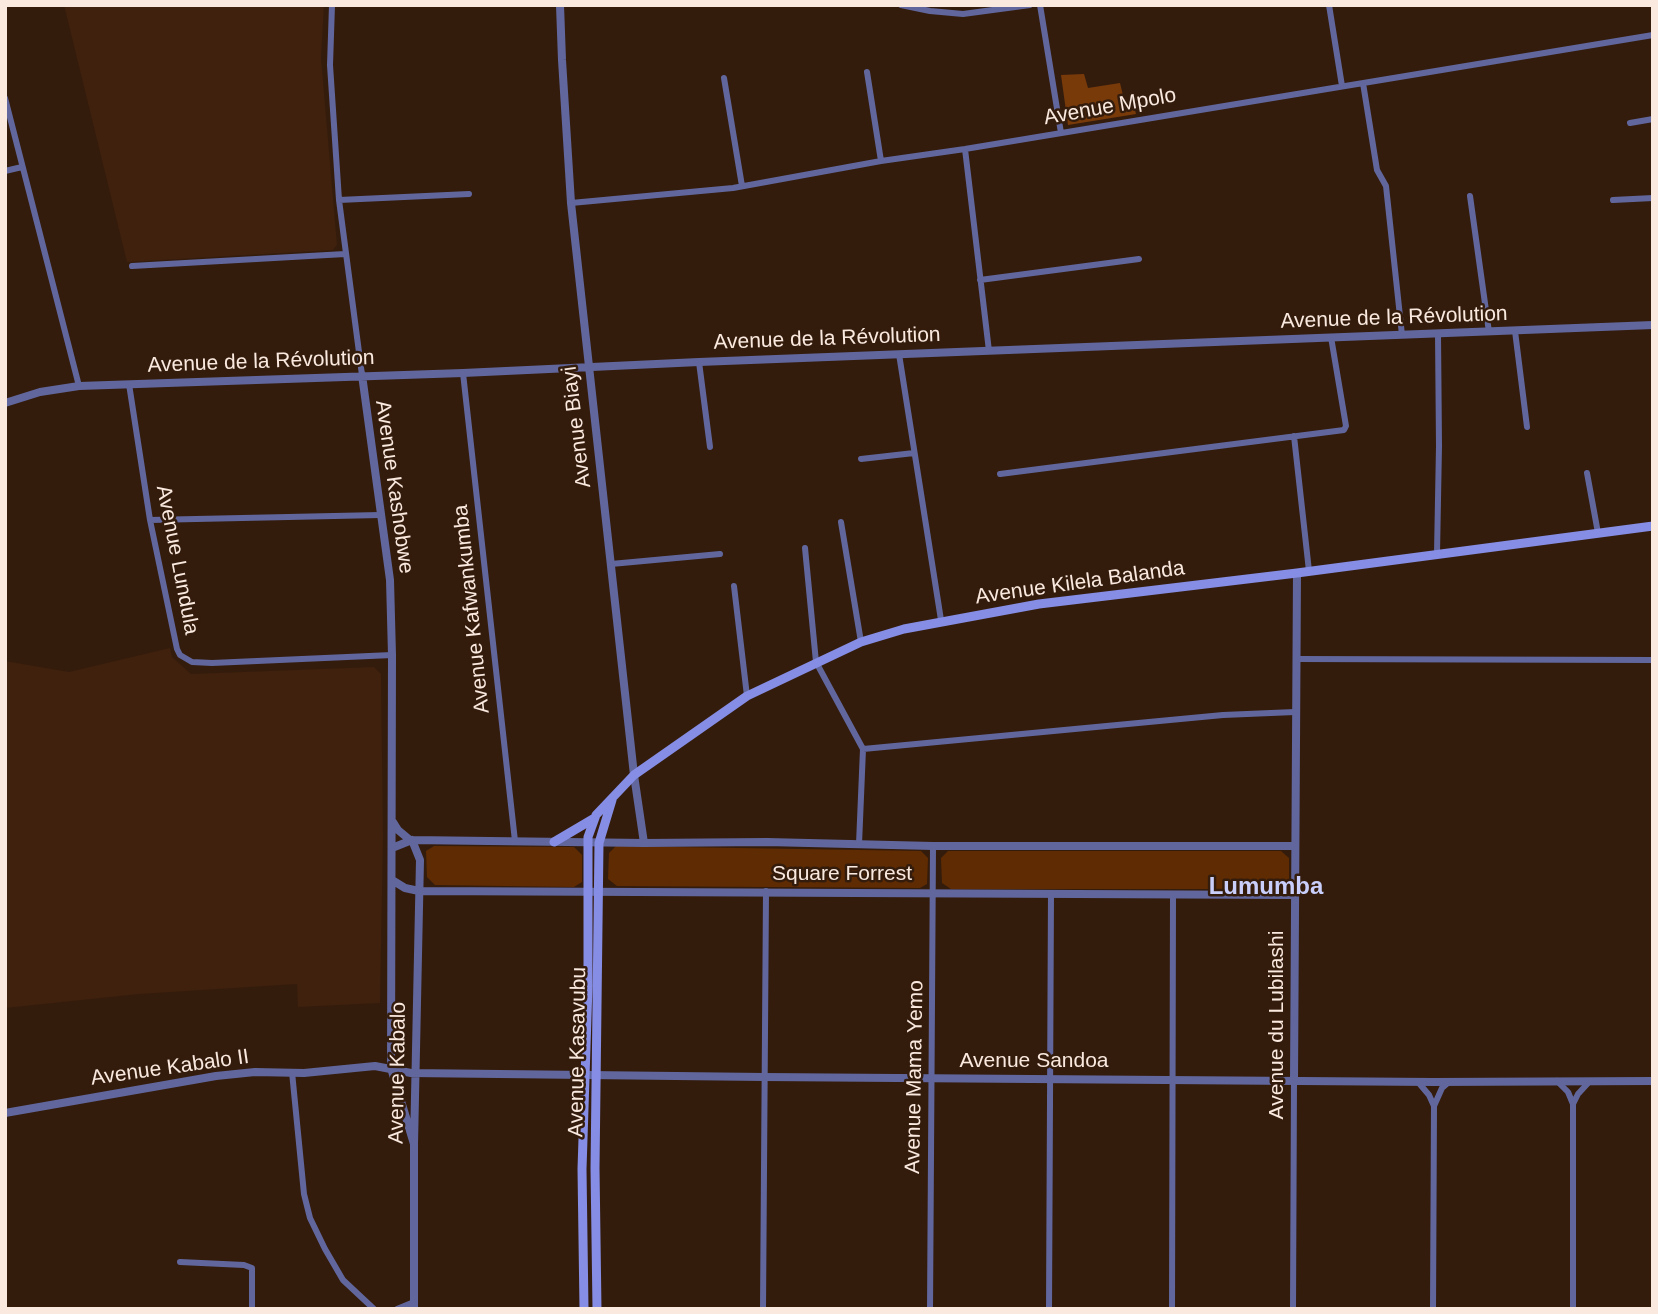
<!DOCTYPE html>
<html>
<head>
<meta charset="utf-8">
<style>
  body { margin:0 }
  #map { position:relative; width:1658px; height:1314px; overflow:hidden; background:#341c0d; font-family:Helvetica,sans-serif }
  canvas { display:block }
  .frame { position:absolute; inset:0; border:7px solid #fae9df; pointer-events:none }
</style>
</head>
<body>
<div id="map">
<canvas width="1658" height="1314"></canvas>
<div class="frame"></div>
</div>
<script>
const context = document.querySelector('canvas').getContext('2d');
context.lineJoin = 'round';
function fill(path, color) { context.fillStyle = color; context.fill(path, 'evenodd'); }
const shape = rows => new Path2D(rows.map(r => 'M' + r).join(''));
function strokePath(path, color, width, dash) { context.strokeStyle = color; context.lineWidth = width; context.lineCap = dash ? 'butt' : 'round'; context.setLineDash(dash || []); context.stroke(path); }
function label(font, color, halo, rows, align = 'center') {
  context.font = font + ' Helvetica,sans-serif'; context.lineWidth = 5; context.setLineDash([]); context.textBaseline = 'middle'; context.strokeStyle = halo; context.fillStyle = color; for (const [text, x, y, turn = 0] of rows) {
    context.save(); context.translate(x, y); context.rotate((+turn || 0) * Math.PI / 180); context.textAlign = isNaN(turn) ? turn : align; if (halo) context.strokeText(text, 0, 0); context.fillText(text, 0, 0); context.restore();
  }
}
fill(shape([
  [64,5,324,5,321,58,337,245,333,250,127,262],
  [170,648,172,657,191,674,374,667,381,674,383,837,380,1003,298,1007,297,984,139,994,5,1008,5,661,69,672]
]), '#3f210d');
fill(shape([
  [434,846,574,847,582,855,582,882,574,887,435,885,427,877,426,851],
  [616,846,921,851,928,858,927,884,920,888,617,886,608,879,609,853],
  [948,851,1281,851,1289,858,1289,883,1280,889,951,889,942,883,941,858]
]), '#5f2b02');
fill(shape([
  [1084,74,1088,88,1120,83,1125,104,1133,103,1136,114,1068,125,1061,75]
]), '#793a0a');
strokePath(shape([
  [332,5,330,65,339,200,362,375],
  [901,5,930,11,963,14,1030,5],
  [1040,5,1061,133],
  [1329,5,1342,86],
  [867,72,881,161],
  [724,78,742,186],
  [1363,83,1377,170,1386,186,1402,335],
  [5,98,79,386],
  [1630,123,1653,119],
  [965,149,989,351],
  [5,171,22,167],
  [1470,196,1489,332],
  [339,200,469,194],
  [1613,200,1653,198],
  [571,203,733,188,881,161,965,149,1653,35],
  [132,266,345,254],
  [980,280,1139,259],
  [1515,331,1527,427],
  [899,354,941,620],
  [699,362,710,447],
  [463,373,515,841],
  [129,384,150,520,177,649,180,655,192,662,212,663,392,655],
  [1294,436,1309,571],
  [861,459,914,453],
  [1587,473,1598,533],
  [1000,474,1344,430,1346,426,1331,337],
  [150,520,380,515],
  [841,522,861,642],
  [805,548,816,662,863,749,859,844],
  [1437,553,1439,446,1438,334],
  [611,564,720,554],
  [734,586,747,696],
  [1296,659,1653,660],
  [863,749,1223,715,1295,712],
  [292,1072,304,1194,310,1218,325,1249,343,1280,374,1309],
  [1557,1081,1568,1092,1573,1104],
  [1418,1082,1429,1095,1434,1106],
  [180,1262,244,1265,252,1268,252,1309],
  [397,1309,414,1302],
  [763,1309,766,891],
  [930,1309,933,846],
  [1049,1309,1051,893],
  [1172,1309,1173,895],
  [1293,1309,1294,1080],
  [1433,1309,1434,1106,1442,1088,1449,1082],
  [1573,1309,1573,1104,1578,1094,1589,1082]
]), '#61679d', 6);
strokePath(shape([
  [560,5,562,60,571,203,634,775,644,843],
  [362,375,390,580,392,655,391,1068,414,1144],
  [5,403,40,392,79,386,463,373,699,362,1653,325],
  [393,822,398,830,410,840],
  [412,840,420,860,414,1144,414,1309],
  [392,848,412,840,644,843,767,842,933,846,1294,846],
  [392,880,405,888,419,891,1294,895],
  [1294,1080,1297,573],
  [5,1113,216,1076,255,1072,304,1073,375,1066,411,1073,764,1077,1434,1082,1653,1081]
]), '#61679d', 8);
strokePath(shape([
  [554,842,593,819],
  [584,1309,582,1169,588,986,588,837,596,815,634,775,747,696,861,642,904,629,1039,604,1297,573,1653,526],
  [597,1309,595,1168,599,843,612,800]
]), '#858de4', 9);
label('21px', '#fae9df', '#341c0d', [
  ["Avenue Mpolo",1110,107,-10],
  ["Avenue de la Révolution",1394,318,-2],
  ["Avenue de la Révolution",827,339,-2],
  ["Avenue de la Révolution",261,362,-2],
  ["Avenue Biayi",577,427,-97],
  ["Avenue Kashobwe",394,487,82],
  ["Avenue Lundula",177,560,79],
  ["Avenue Kilela Balanda",1080,583,-8],
  ["Avenue Kafwankumba",472,609,-96],
  ["Square Forrest",842,874],
  ["Avenue du Lubilashi",1277,1025,-90],
  ["Avenue Kasavubu",578,1052,-89],
  ["Avenue Sandoa",1034,1061],
  ["Avenue Kabalo II",170,1068,-8],
  ["Avenue Kabalo",398,1073,-89],
  ["Avenue Mama Yemo",915,1077,-89]
]);
label('bold 24px', '#c9cffa', '#341c0d', [
  ["Lumumba",1266,887]
]);
</script>
</body>
</html>
